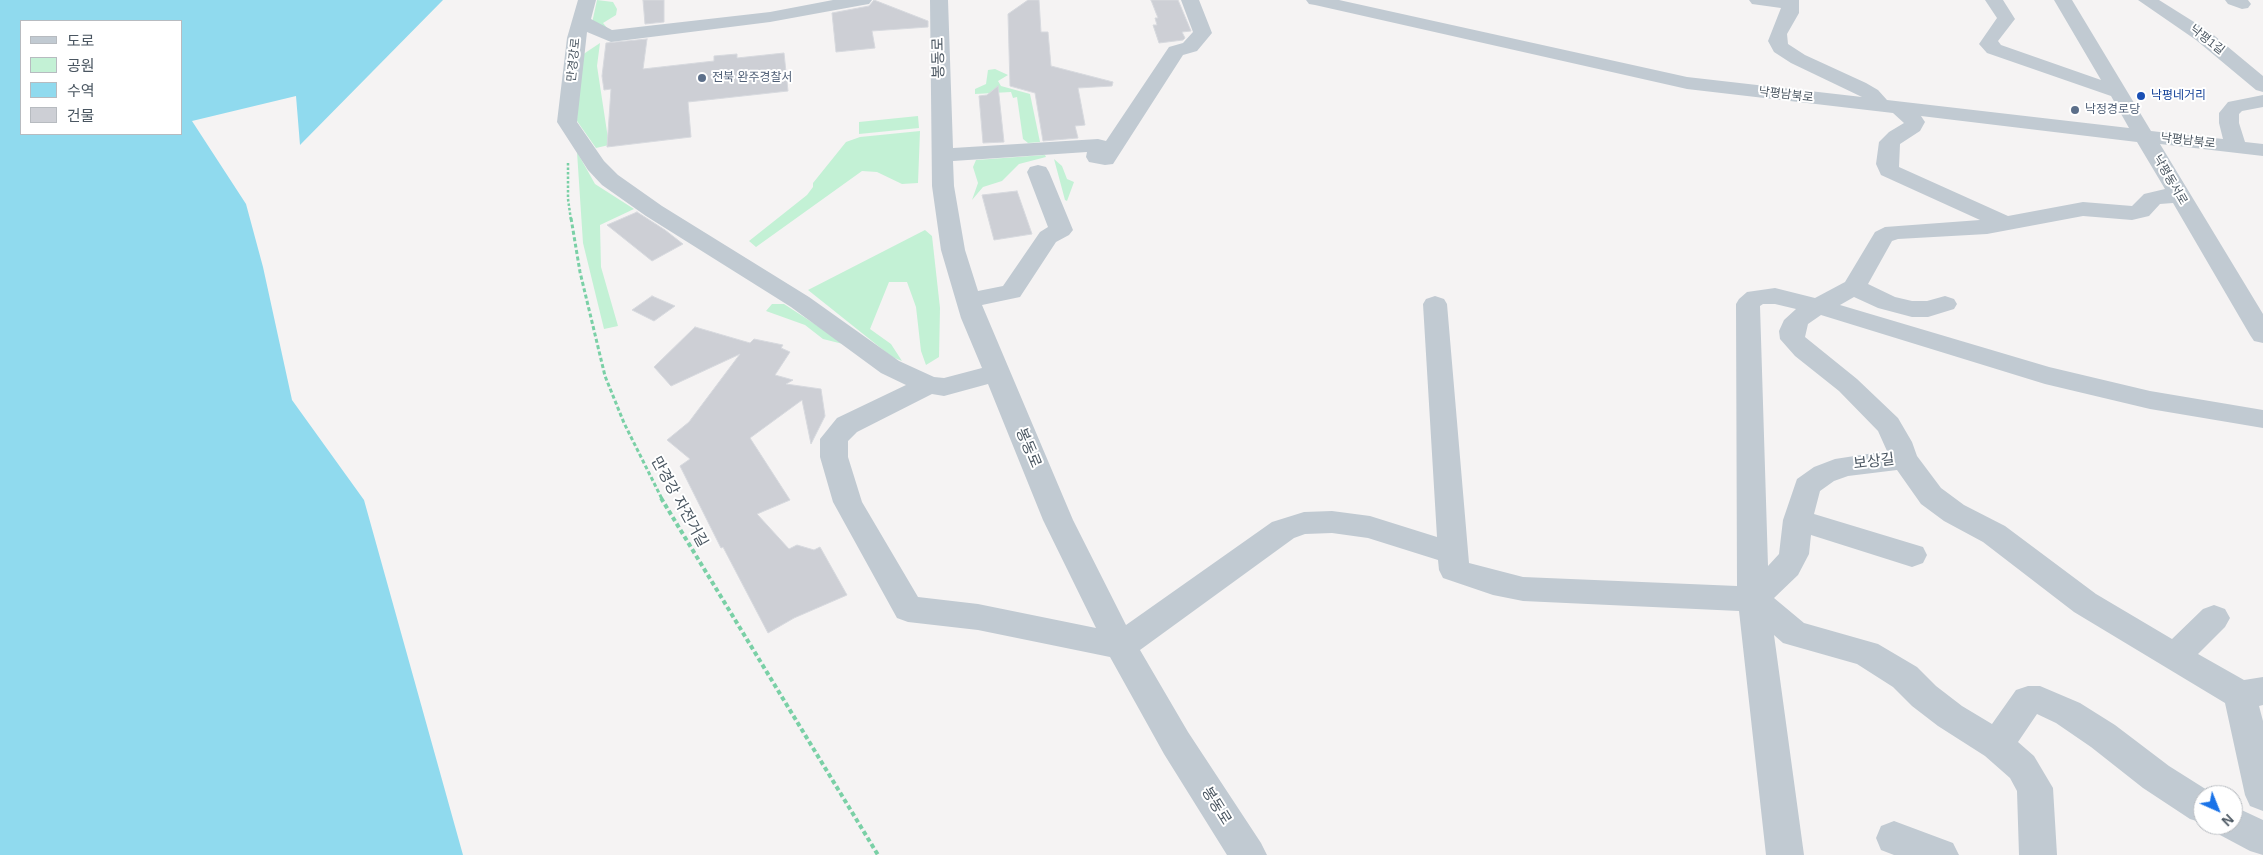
<!DOCTYPE html>
<html>
<head>
<meta charset="utf-8">
<style>
  body { margin:0 }
  #map { position:relative; width:2263px; height:855px; overflow:hidden; background:#f5f3f3; font-family:Arial,"Noto Sans KR",sans-serif }
  canvas { display:block }
  .legend { position:absolute; left:20px; top:20px; width:162px; height:115px; box-sizing:border-box; background:#fff; border:1px solid #b7bbc0; margin:0; padding:6px 9px; list-style:none; font-size:15px; color:#4a5661 }
  .legend li { display:flex; align-items:center; gap:10px; height:25px }
  .legend b { width:25px; border:1px solid #b7bbc0 }
  .north { position:absolute; left:2193px; top:785px; width:50px; height:50px; box-sizing:border-box; background:#fff; border:1px solid #b7bbc0; border-radius:50%; rotate:136deg; font-size:14px; font-weight:700; line-height:20px; text-align:center; color:#4a5661 }
  .north::after { content:''; display:block; margin:auto; width:18px; height:22px; background:#1a73e8; clip-path:polygon(50% 0,100% 100%,50% 72%,0 100%) }
</style>
</head>
<body>
<div id="map">
<canvas width="2263" height="855"></canvas>
<ul class="legend">
<li><b style="height:6px;background:#c1cad2"></b>도로</li>
<li><b style="height:14px;background:#c3f1d5"></b>공원</li>
<li><b style="height:14px;background:#90daee"></b>수역</li>
<li><b style="height:14px;background:#cdcfd5"></b>건물</li>
</ul>
<div class="north">N</div>
</div>
<script>
const context = document.querySelector('canvas').getContext('2d');
context.lineJoin = 'round';
function fill(path, color) { context.fillStyle = color; context.fill(path, 'evenodd'); }
const shape = rows => new Path2D(rows.map(r => 'M' + r).join(''));
function strokePath(path, color, width, dash) { context.strokeStyle = color; context.lineWidth = width; context.lineCap = dash ? 'butt' : 'round'; context.setLineDash(dash || []); context.stroke(path); }
function label(font, color, halo, rows, align = 'center') {
  context.font = font + ' Arial,"Noto Sans KR",sans-serif'; context.lineWidth = 4; context.setLineDash([]); context.textBaseline = 'middle'; context.strokeStyle = halo; context.fillStyle = color; for (const [text, x, y, turn = 0] of rows) {
    context.save(); context.translate(x, y); context.rotate((+turn || 0) * Math.PI / 180); context.textAlign = isNaN(turn) ? turn : align; if (halo) context.strokeText(text, 0, 0); context.fillText(text, 0, 0); context.restore();
  }
}
fill(shape([
  [597,0,613,2,617,9,616,15,603,23,609,30,592,23],
  [600,43,597,66,609,145,596,148,577,121,579,57],
  [995,69,1008,75,998,81,1001,86,1030,94,1040,142,1028,143,1023,139,1017,97,1013,98,1011,92,975,94,975,89,986,84,988,70],
  [918,116,919,128,859,134,859,122],
  [920,131,918,183,902,184,877,172,862,171,756,247,749,241,807,195,813,187,813,183,846,142,860,137],
  [577,152,595,184,634,209,600,225,601,267,618,326,604,329,583,243],
  [1045,155,1046,157,1019,164,1002,181,983,187,972,200,978,183,973,167,976,160],
  [1054,159,1062,166,1067,179,1074,182,1067,201,1065,200],
  [925,230,932,236,940,308,939,357,926,365,921,351,916,307,907,282,889,282,870,329,891,344,902,361,892,357,808,290],
  [772,304,784,304,847,345,823,339,805,325,766,311]
]), '#c3f1d5');
fill(shape([
  [0,0,443,0,300,145,296,96,192,121,246,204,263,267,292,400,364,500,463,855,0,855],
  [21,21,181,21,181,134,21,134]
]), '#90daee');
const building = shape([
  [643,0,664,0,664,22,645,24,643,0],
  [874,0,928,21,928,27,872,31,875,48,836,52,832,13,869,6,874,0],
  [1028,0,1039,0,1041,32,1048,32,1051,66,1113,82,1112,86,1078,88,1085,125,1075,126,1078,138,1043,141,1035,93,1010,86,1008,14,1028,0],
  [1151,0,1178,0,1191,31,1182,32,1185,38,1183,40,1159,43,1153,25,1157,25,1155,18,1158,18,1151,0],
  [647,39,643,69,714,61,714,56,737,54,737,58,784,53,788,91,688,102,691,137,607,147,611,89,604,90,602,76,606,43,647,39],
  [998,86,1004,142,983,143,979,96,987,95,998,86],
  [1017,191,1032,234,994,240,982,195,1017,191],
  [637,212,665,230,683,244,652,261,607,225,637,212],
  [652,296,675,306,654,321,632,310,652,296],
  [695,327,750,343,754,339,783,345,781,348,790,352,775,375,793,380,786,384,821,389,825,416,811,444,802,400,750,438,790,500,757,514,789,549,797,545,814,550,820,547,847,595,794,618,768,633,723,547,721,548,680,466,690,459,667,440,689,422,740,354,671,386,654,367,695,327]
]);
fill(building, '#cdcfd5');
strokePath(building, '#d7d9de', 1);
strokePath(shape([
  [568,163,568,199,571,220]
]), '#7ad0a6', 2.5, [2.5, 2]);
strokePath(shape([
  [571,218,580,272,605,376,624,423,662,499]
]), '#7ad0a6', 3, [4, 2.5]);
strokePath(shape([
  [661,498,878,855]
]), '#7ad0a6', 4, [4.5, 3]);
fill(shape([
  [578,0,596,0,591,19,612,30,770,12,833,0,872,0,869,4,863,5,770,22,611,42,587,32,577,122,604,161,618,175,662,206,809,297,899,361,934,377,944,378,982,368,961,318,941,250,932,186,930,0,948,0,953,148,1098,139,1106,141,1169,47,1183,43,1193,32,1181,0,1199,0,1212,33,1197,51,1183,55,1113,164,1105,165,1089,162,1086,157,1087,152,953,161,954,186,965,250,978,291,1003,286,1040,232,1048,227,1027,172,1030,167,1038,165,1046,167,1049,172,1073,230,1069,235,1056,242,1020,297,982,305,1073,520,1126,625,1272,522,1304,512,1332,511,1370,516,1437,537,1423,304,1426,299,1435,296,1444,299,1447,304,1469,563,1523,577,1737,586,1736,304,1739,299,1747,292,1775,288,1815,298,1845,282,1875,232,1885,227,1980,220,1881,175,1876,164,1879,142,1889,132,1904,123,1893,113,1687,89,1315,5,1309,4,1306,0,1339,0,1687,77,1862,97,1791,63,1774,52,1768,41,1781,8,1752,4,1749,0,1799,0,1799,13,1787,34,1788,44,1805,55,1866,83,1878,90,1887,100,2129,128,2111,96,1987,53,1979,44,1997,18,1985,0,2003,0,2015,19,1998,41,2001,45,2101,80,2054,0,2072,0,2151,131,2223,139,2219,123,2219,113,2228,102,2263,95,2263,107,2242,111,2239,114,2239,123,2245,142,2263,144,2263,156,2160,144,2263,314,2263,343,2254,341,2250,335,2173,203,2160,204,2149,216,2132,220,2083,216,1987,234,1898,239,1892,241,1868,284,1895,297,1912,301,1927,301,1945,296,1954,299,1957,304,1954,309,1928,317,1912,317,1878,308,1854,297,1840,305,2049,367,2150,391,2263,410,2263,428,2150,409,2045,384,1821,315,1808,324,1805,337,1857,379,1898,418,1912,442,1917,456,1941,488,1964,505,2005,526,2096,594,2172,639,2203,609,2214,605,2225,609,2230,618,2225,627,2198,654,2244,680,2263,677,2263,705,2259,706,2263,721,2263,811,2250,806,2245,795,2225,703,2074,612,1983,542,1944,521,1921,504,1897,470,1848,476,1834,481,1820,491,1814,514,1923,547,1927,555,1923,563,1912,567,1811,535,1809,554,1798,575,1774,598,1804,623,1878,644,1917,667,1936,686,1962,706,1992,724,2016,690,2028,686,2040,686,2080,703,2115,725,2169,766,2215,795,2203,795,2203,823,2190,819,2143,788,2091,747,2056,723,2037,714,2018,742,2034,756,2053,788,2057,855,2019,855,2017,791,2010,778,1985,756,1938,726,1912,706,1893,687,1857,664,1783,643,1774,635,1804,855,1766,855,1739,611,1523,601,1493,595,1443,578,1439,570,1438,560,1368,538,1332,533,1305,534,1294,538,1140,650,1188,732,1261,843,1267,855,1227,855,1164,754,1110,657,978,630,908,622,897,618,833,502,820,457,820,439,837,418,906,385,881,373,791,307,646,216,602,185,588,170,557,122,567,38,578,0],
  [1921,116,2137,142,2165,189,2144,194,2132,206,2083,202,2008,216,1899,167,1900,144,1920,131,1925,122,1921,116],
  [1763,304,1775,304,1796,309,1784,320,1779,331,1780,339,1795,356,1839,391,1878,431,1887,451,1835,459,1814,467,1797,479,1783,520,1779,554,1768,566,1760,306,1763,304],
  [988,384,1043,520,1096,628,978,604,918,597,862,502,848,457,848,441,857,432,932,394,944,396,988,384],
  [2138,0,2159,0,2210,32,2263,76,2263,92,2256,90,2196,40,2138,0],
  [2225,0,2248,0,2251,4,2248,8,2242,9,2228,4,2225,0],
  [2233,806,2263,820,2263,855,2250,851,2220,835,2216,825,2233,825,2233,806],
  [1894,821,1953,843,1959,855,1894,855,1881,850,1876,838,1881,826,1894,821]
]), '#c1cad2');
for (const [x, y, r, color] of [
  [702,78,5,"#5c6f8a"],
  [2141,96,5,"#1a4fb4"],
  [2075,110,5,"#5c6f8a"]
]) { const dot = new Path2D(); dot.arc(x, y, r, 0, 2 * Math.PI); context.fillStyle = color; context.fill(dot); strokePath(dot, '#fff', 2); }
label('12px', '#4a5661', '#fff', [
  ["낙평1길",2207,40,38],
  ["만경강로",574,60,-84],
  ["낙평남북로",1786,95,7],
  ["낙평남북로",2188,141,7],
  ["낙평동서로",2170,180,60]
]);
label('12px', '#4e5e75', '#fff', [
  ["전북 완주경찰서",712,78],
  ["낙정경로당",2085,110]
], 'left');
label('12px', '#164399', '#fff', [
  ["낙평네거리",2151,96]
], 'left');
label('15px', '#4a5661', '#fff', [
  ["봉동로",939,58,-91],
  ["봉동로",1028,448,67],
  ["보상길",1874,462,-7],
  ["만경강 자전거길",679,502,61],
  ["봉동로",1216,806,58]
]);
</script>
</body>
</html>
